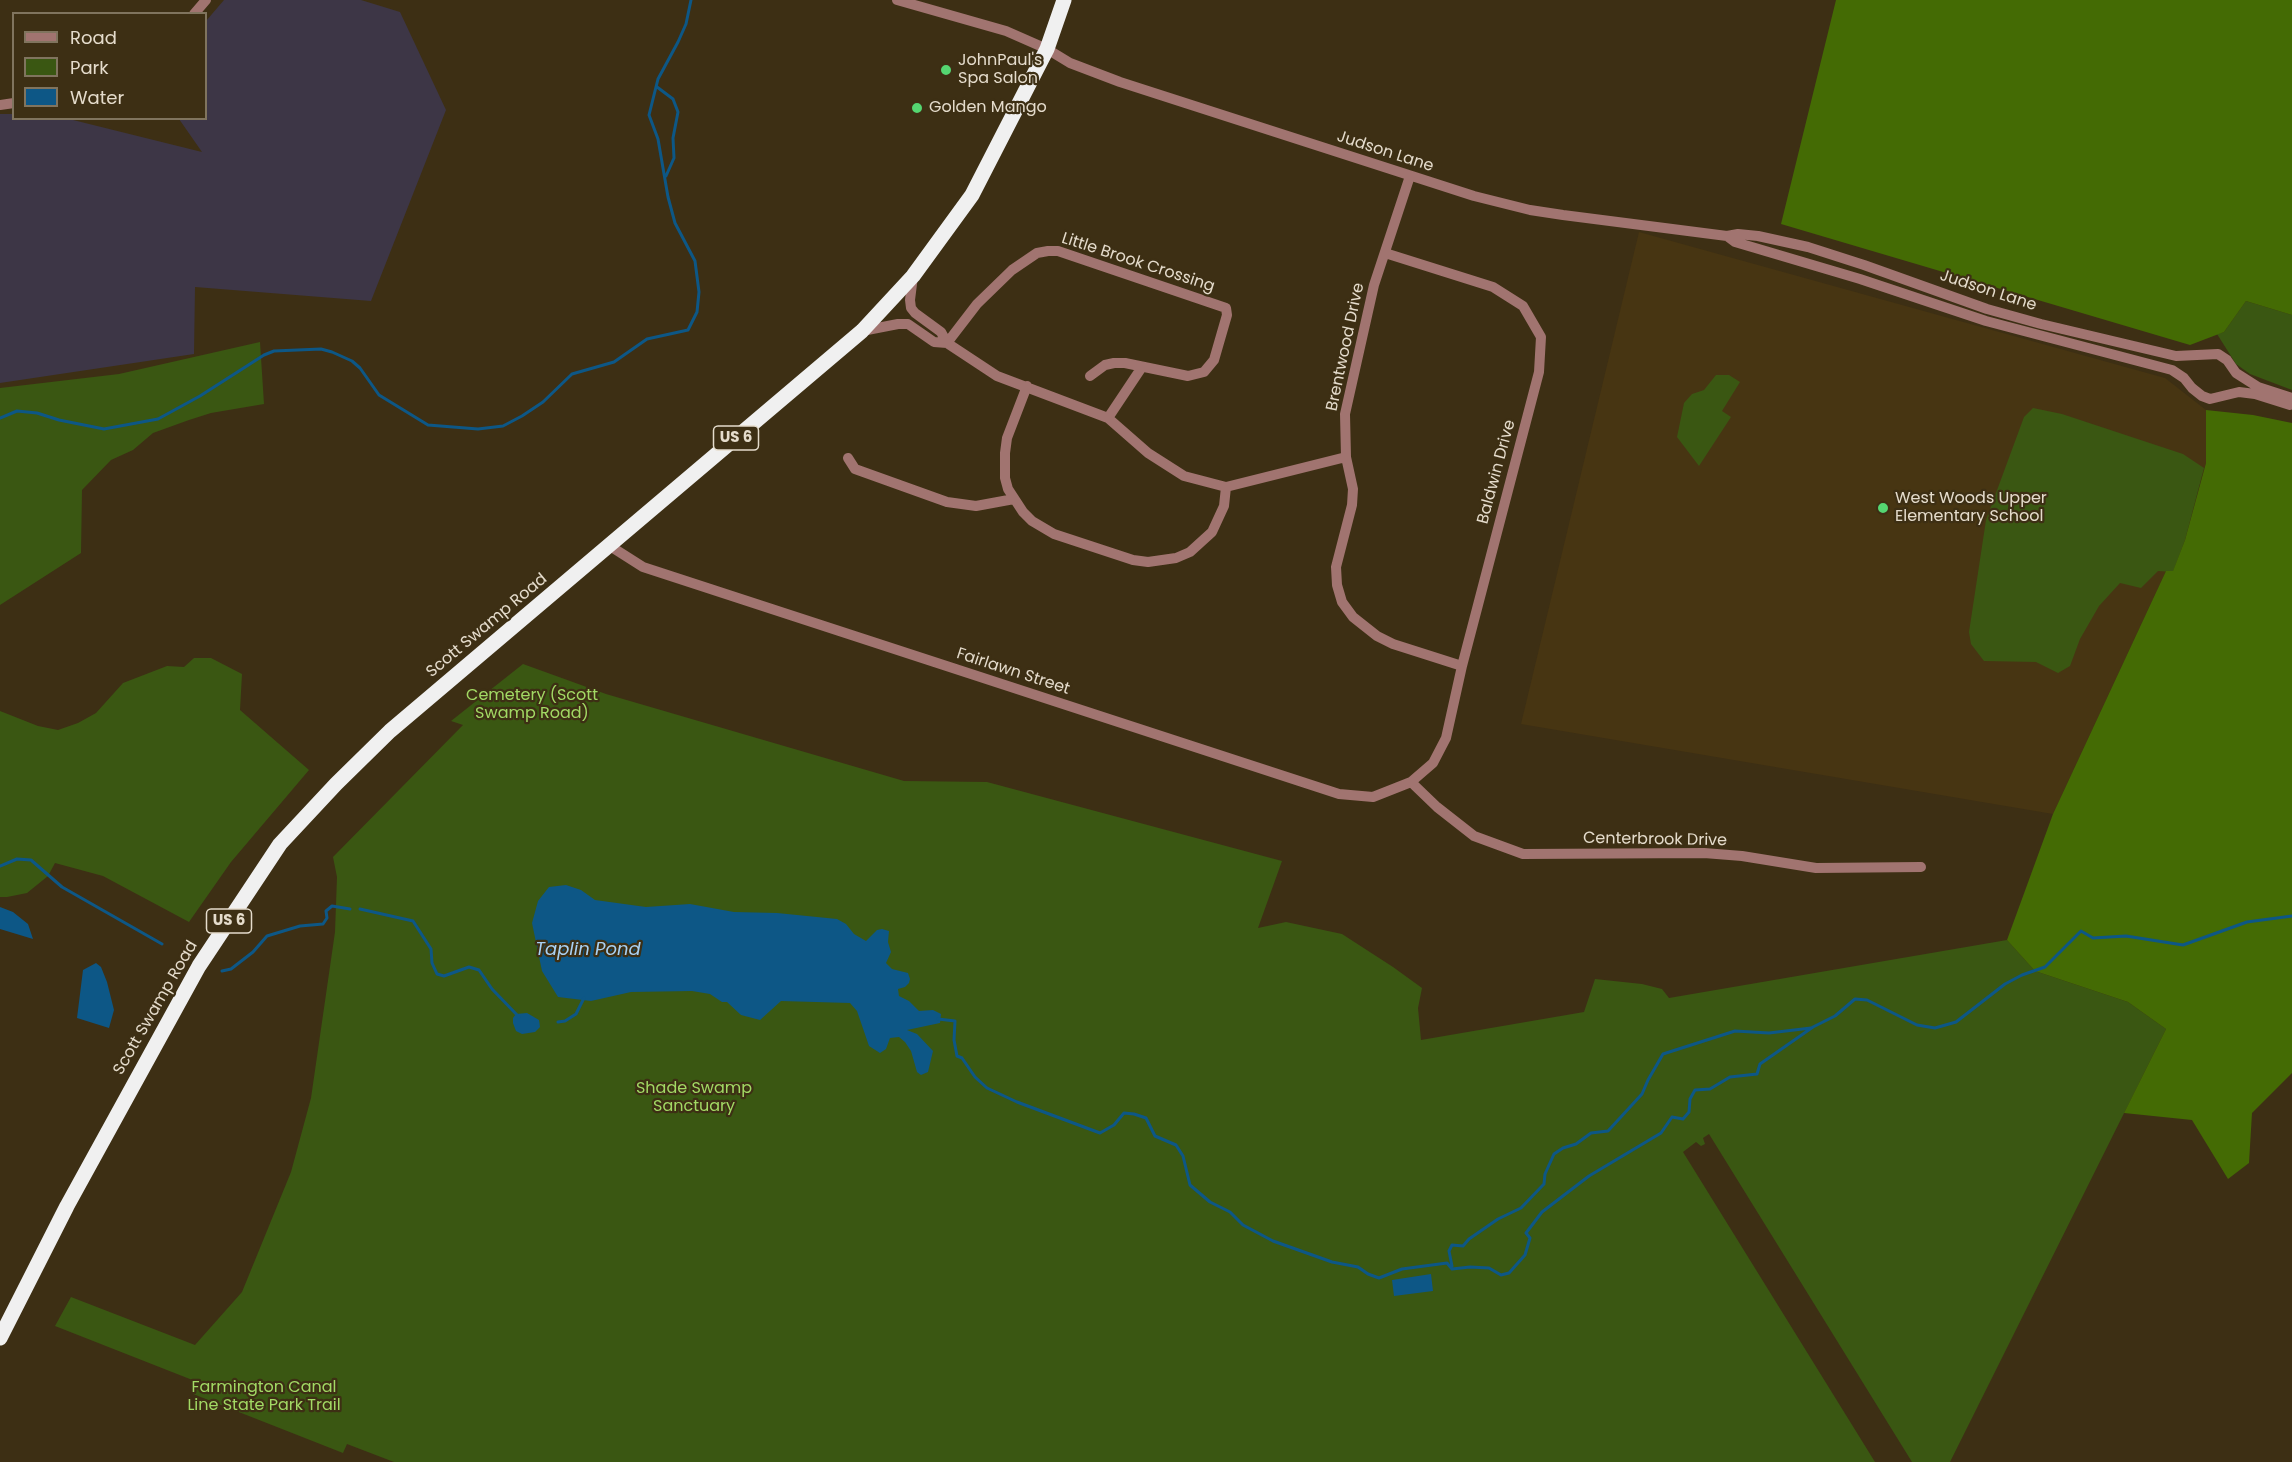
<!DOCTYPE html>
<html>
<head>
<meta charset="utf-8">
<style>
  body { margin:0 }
  #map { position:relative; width:2292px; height:1462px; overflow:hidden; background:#3d2f14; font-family:Poppins,sans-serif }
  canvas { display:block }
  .legend { position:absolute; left:12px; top:12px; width:195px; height:108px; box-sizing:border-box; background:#3d2f14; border:2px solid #80745e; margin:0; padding:8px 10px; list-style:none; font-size:18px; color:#e5dccc }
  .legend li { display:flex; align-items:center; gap:12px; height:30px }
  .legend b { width:30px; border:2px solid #80745e }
</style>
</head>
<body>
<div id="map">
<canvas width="2292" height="1462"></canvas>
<ul class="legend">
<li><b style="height:8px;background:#a17470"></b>Road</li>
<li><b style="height:16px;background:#3a5712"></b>Park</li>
<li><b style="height:16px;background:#0d5786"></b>Water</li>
</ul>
</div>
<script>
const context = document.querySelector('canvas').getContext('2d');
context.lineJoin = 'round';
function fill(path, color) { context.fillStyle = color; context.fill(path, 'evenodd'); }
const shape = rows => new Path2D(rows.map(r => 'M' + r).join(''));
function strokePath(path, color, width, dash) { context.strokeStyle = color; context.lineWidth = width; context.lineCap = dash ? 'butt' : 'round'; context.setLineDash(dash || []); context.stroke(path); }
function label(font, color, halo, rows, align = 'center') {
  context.font = font + ' Poppins,sans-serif'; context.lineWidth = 4.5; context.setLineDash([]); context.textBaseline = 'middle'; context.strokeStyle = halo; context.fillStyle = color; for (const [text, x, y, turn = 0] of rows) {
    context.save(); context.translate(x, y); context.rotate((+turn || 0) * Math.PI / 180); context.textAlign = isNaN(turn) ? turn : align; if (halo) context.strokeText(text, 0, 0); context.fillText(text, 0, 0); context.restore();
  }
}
fill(shape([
  [224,0,361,0,400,12,446,110,371,301,195,287,194,354,0,383,0,114,13,114,14,118,69,119,202,152,179,119,206,118,206,21]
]), '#3d3646');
fill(shape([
  [1639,232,2165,378,2206,410,2206,463,2187,526,2053,814,1521,724]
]), '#473512');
fill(shape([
  [2246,301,2292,315,2292,390,2250,374,2236,364,2217,334,2224,332],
  [260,342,264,404,211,413,189,420,153,433,133,450,111,460,82,490,81,553,0,605,0,388,119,374],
  [1716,375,1729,375,1740,382,1722,411,1731,417,1699,466,1677,437,1684,403,1692,394,1704,390],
  [2033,408,2062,414,2183,454,2204,468,2185,540,2173,572,2158,571,2141,588,2120,583,2099,606,2080,639,2070,666,2058,673,2036,662,1984,661,1971,644,1969,632,1986,520,2024,417],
  [194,658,211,658,242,674,240,710,309,770,231,862,189,922,103,876,55,863,48,876,27,893,7,897,0,897,0,711,38,726,58,730,78,723,96,713,123,683,167,666,184,667],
  [523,664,606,694,904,781,987,782,1282,861,1258,928,1286,922,1342,934,1393,967,1422,988,1418,1008,1421,1040,1584,1012,1595,979,1642,984,1662,989,1669,998,2007,940,2035,971,2128,1002,2166,1029,1950,1462,1912,1462,1709,1134,1703,1138,1705,1144,1701,1146,1696,1142,1683,1152,1875,1462,394,1462,347,1444,343,1453,193,1394,200,1383,55,1326,71,1297,195,1345,242,1292,291,1172,311,1098,335,932,337,877,333,857,463,725,451,721]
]), '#3a5712');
fill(shape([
  [1836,0,2292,0,2292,315,2246,301,2224,332,2190,345,1781,224],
  [2206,410,2253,415,2292,423,2292,1073,2252,1113,2249,1163,2228,1179,2192,1120,2124,1113,2166,1029,2128,1002,2035,971,2007,940,2053,814,2166,571,2173,571,2185,540,2206,463]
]), '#446b04');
fill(shape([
  [566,885,581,890,595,900,646,907,690,904,734,912,777,913,837,919,846,924,854,934,866,941,877,930,882,929,889,931,888,942,891,952,886,963,892,969,908,973,910,979,909,983,905,987,898,989,899,996,909,1001,919,1011,933,1010,941,1014,940,1023,907,1030,917,1034,933,1051,928,1072,921,1075,917,1072,911,1051,905,1042,899,1037,890,1038,886,1049,880,1053,869,1046,857,1011,850,1003,781,1001,760,1020,741,1015,727,1002,722,1002,710,994,692,991,631,992,591,1001,558,997,542,971,532,923,538,901,549,887],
  [0,907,13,912,28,924,33,939,0,929],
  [96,963,101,967,107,982,114,1010,109,1028,77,1018,83,970],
  [527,1013,539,1020,540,1027,535,1032,522,1034,516,1031,513,1023,513,1018,516,1014],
  [1431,1274,1433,1291,1394,1296,1392,1280]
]), '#0d5786');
strokePath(shape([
  [657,87,673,99,678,112,673,138,674,158,666,176],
  [0,418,17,411,37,413,59,420,104,429,158,419,200,396,264,355,274,351,321,349,332,352,352,361,360,368,379,395,428,425,478,429,503,426,522,416,543,402,572,374,614,362,647,339,688,330,697,312,699,292,695,261,675,223,668,197,658,139,649,115,658,79,678,42,686,24,691,0],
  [0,866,17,859,31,860,62,887,162,944],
  [360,909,413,921,431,949,432,963,437,974,444,976,469,967,479,970,492,989,519,1017],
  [222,971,231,969,253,952,267,936,300,926,323,924,327,918,326,911,332,906,350,909],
  [938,1019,955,1021,954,1040,957,1056,962,1058,975,1077,987,1088,1017,1102,1100,1133,1114,1125,1124,1113,1134,1114,1146,1118,1155,1136,1176,1145,1183,1156,1190,1185,1210,1202,1230,1212,1243,1225,1273,1241,1332,1262,1358,1267,1368,1274,1379,1278,1402,1269,1447,1263,1452,1269,1470,1267,1489,1268,1501,1275,1509,1273,1525,1255,1530,1238,1526,1233,1542,1212,1589,1176,1661,1133,1672,1117,1683,1119,1689,1112,1690,1099,1695,1090,1710,1089,1730,1077,1757,1074,1760,1064,1813,1027,1835,1016,1855,999,1867,1000,1917,1025,1935,1028,1956,1022,2005,984,2022,975,2045,967,2081,931,2093,938,2126,936,2183,945,2247,922,2292,916],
  [558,1022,565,1021,576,1014,584,998],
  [1452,1266,1449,1251,1452,1245,1463,1246,1469,1239,1498,1219,1521,1208,1544,1184,1545,1174,1554,1154,1563,1148,1576,1144,1591,1133,1608,1131,1642,1094,1648,1080,1663,1054,1735,1031,1769,1033,1811,1028]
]), '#0d5786', 3);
strokePath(shape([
  [897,0,1006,31,1047,49,1070,63,1120,82,1474,196,1530,210,1563,215,1727,236,1738,234,1758,236,1808,247,1864,265,1987,309,2041,324,2176,356,2218,354,2227,360,2236,373,2258,387,2292,398],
  [194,14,206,0],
  [0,105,14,103],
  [1410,176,1374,285,1345,414,1346,457,1353,489,1352,505,1336,567,1337,585,1342,602,1353,617,1377,636,1393,644,1462,666],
  [1727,236,1735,242,1860,279,1986,321,2172,370,2184,378,2192,388,2202,396,2210,399,2239,392,2255,394,2290,405],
  [913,276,910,300,911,308,915,313,941,332,947,343],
  [862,331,898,324,908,324,934,342,947,343,997,376,1108,418,1148,453,1184,476,1226,487,1346,457],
  [947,343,977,304,1012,270,1037,253,1048,251,1058,251,1226,308,1227,315,1214,360,1204,372,1188,376,1125,363,1114,363,1105,365,1090,376],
  [1027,386,1007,438,1005,453,1005,478,1008,489,1023,512,1032,521,1054,534,1133,560,1148,562,1176,558,1190,552,1212,532,1224,506,1226,487],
  [1108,418,1142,367],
  [848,458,855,469,947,502,976,506,1014,499],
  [610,546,643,567,1339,794,1373,797,1411,782,1433,763,1446,738,1462,666,1539,372,1541,337,1523,306,1493,287,1385,253],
  [1411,782,1437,807,1474,836,1523,854,1704,853,1742,856,1816,868,1921,867]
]), '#a17470', 10);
strokePath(shape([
  [0,1338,67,1206,199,966,280,844,336,784,390,731,862,331,913,276,972,195,1047,49,1064,0]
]), '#f0f0f0', 15);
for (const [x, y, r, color] of [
  [946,70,6,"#55d671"],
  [917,108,6,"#55d671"],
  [1883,508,6,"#55d671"]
]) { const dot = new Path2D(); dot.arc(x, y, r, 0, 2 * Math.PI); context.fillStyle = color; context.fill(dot); strokePath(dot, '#3d2f14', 2); }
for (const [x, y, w] of [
  [736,438,45],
  [229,921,45]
]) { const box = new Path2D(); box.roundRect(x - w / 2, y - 12, w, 24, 4.5); context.fillStyle = '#3d2f14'; context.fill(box); strokePath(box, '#e5dccc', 1.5); }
label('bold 15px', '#e5dccc', null, [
  ["US 6",736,438],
  ["US 6",229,921]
]);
label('16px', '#e5dccc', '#3d2f14', [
  ["JohnPaul's",958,61],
  ["Spa Salon",958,79],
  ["Golden Mango",929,108],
  ["West Woods Upper",1895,499],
  ["Elementary School",1895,517]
], 'left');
label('16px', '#e5dccc', '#3d2f14', [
  ["Judson Lane",1385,152,18],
  ["Little Brook Crossing",1138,263,18],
  ["Judson Lane",1988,291,18],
  ["Brentwood Drive",1346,347,-78],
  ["Baldwin Drive",1497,472,-75],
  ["Scott Swamp Road",487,626,-40],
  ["Fairlawn Street",1013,672,18],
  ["Centerbrook Drive",1655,840,1],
  ["Scott Swamp Road",156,1008,-60]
]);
label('16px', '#a2d964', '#3d2f14', [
  ["Cemetery (Scott",532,696],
  ["Swamp Road)",532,714],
  ["Shade Swamp",694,1089],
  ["Sanctuary",694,1107],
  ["Farmington Canal",264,1388],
  ["Line State Park Trail",264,1406]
]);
label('italic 18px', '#a9d1f3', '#3d2f14', [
  ["Taplin Pond",588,950]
]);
</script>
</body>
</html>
